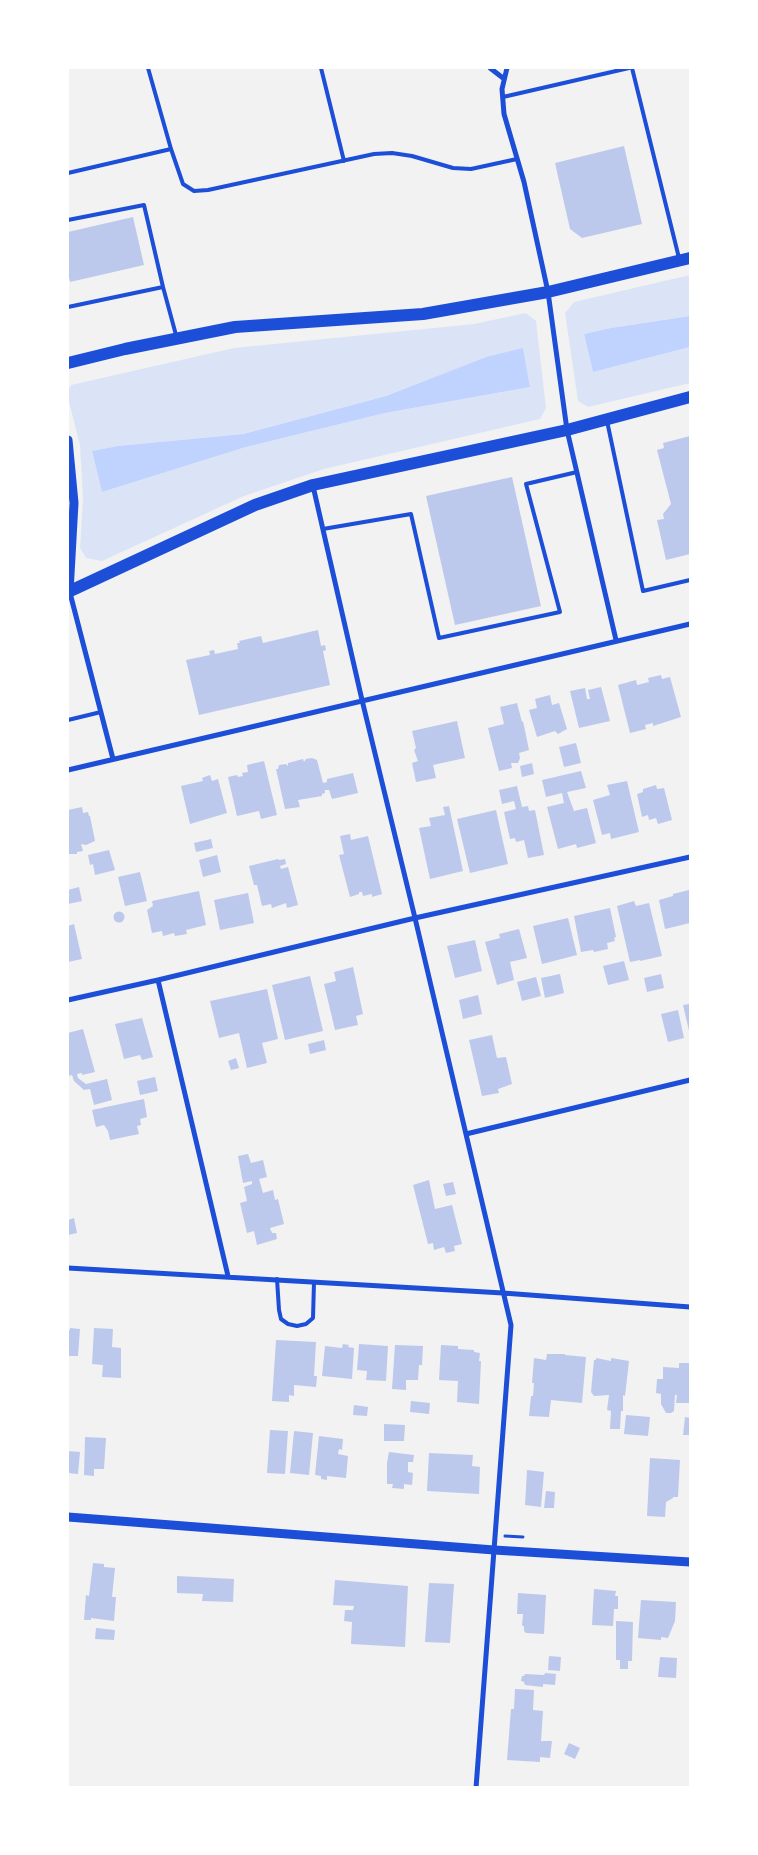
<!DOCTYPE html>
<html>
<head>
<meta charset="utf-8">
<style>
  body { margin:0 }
  #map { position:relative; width:758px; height:1855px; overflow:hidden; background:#f2f2f2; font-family:"Noto Sans",sans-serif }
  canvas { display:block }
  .frame { position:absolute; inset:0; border:69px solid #fff; pointer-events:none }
</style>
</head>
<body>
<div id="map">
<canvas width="758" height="1855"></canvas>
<div class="frame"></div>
</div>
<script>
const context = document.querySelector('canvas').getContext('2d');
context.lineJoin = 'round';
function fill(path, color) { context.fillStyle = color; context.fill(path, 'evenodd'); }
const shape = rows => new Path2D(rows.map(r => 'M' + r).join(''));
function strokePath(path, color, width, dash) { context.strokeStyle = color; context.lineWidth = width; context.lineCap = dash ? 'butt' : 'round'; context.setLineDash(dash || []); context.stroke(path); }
fill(shape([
  [690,275,690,316,611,328,584,334,593,372,690,347,690,383,588,407,578,401,565,313,574,302],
  [526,313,536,321,546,408,540,419,324,469,244,496,102,561,86,558,80,548,83,498,80,445,68,398,68,391,71,385,234,348,474,324],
  [523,349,530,387,385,413,246,447,102,492,92,451,118,446,242,434,386,396,486,357]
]), '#dbe4f7');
fill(shape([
  [690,316,690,347,593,372,584,334,611,328],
  [523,348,530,387,385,413,246,447,102,492,92,451,118,446,243,434,386,396,486,357]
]), '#bfd3fe');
fill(shape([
  [624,146,642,224,582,238,570,229,555,163],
  [133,217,144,265,70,282,68,273,68,232],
  [690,436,690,554,666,560,657,520,664,519,663,514,671,504,657,450,664,448,663,443],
  [512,477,541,606,455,625,426,496],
  [318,630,321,646,325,645,326,650,323,651,330,685,199,715,186,660,210,655,209,651,214,650,215,654,238,649,237,643,240,643,239,641,261,636,263,643],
  [661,675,662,679,670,677,681,717,653,726,653,723,645,725,646,729,630,733,618,685,636,680,637,685,649,682,648,678],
  [601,687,610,721,579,728,570,691,585,688,587,699,590,699,588,690],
  [550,695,552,705,559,703,567,729,558,734,555,731,537,737,529,710,537,708,535,699],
  [517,703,522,722,523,721,529,750,519,753,520,758,518,763,511,763,512,768,499,771,488,728,504,724,500,707],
  [457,721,465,758,433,765,436,778,416,782,412,763,418,761,414,750,416,748,412,731],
  [576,743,581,763,564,767,559,747],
  [312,758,317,760,323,783,327,782,327,779,353,773,358,793,332,799,329,790,325,790,325,793,322,794,322,796,298,800,300,807,285,809,276,769,278,769,279,765,286,764,288,766,288,763,303,759,304,762,306,759],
  [264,761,277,815,261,819,259,811,237,816,228,777,237,775,238,777,243,776,242,773,248,772,247,765],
  [532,763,534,774,522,777,520,766],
  [581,771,586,788,567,792,574,811,587,808,596,843,577,848,576,844,558,849,547,807,564,803,562,793,546,797,542,780],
  [210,775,212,781,218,779,227,813,190,824,181,786,203,781,202,778],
  [627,781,639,832,611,839,610,833,602,835,593,800,610,795,607,785],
  [656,785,657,789,664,788,672,820,658,824,656,818,649,820,648,815,642,817,637,794,643,792,643,789],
  [517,786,522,807,528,806,529,811,535,810,544,855,528,858,524,840,516,842,515,838,510,839,504,812,516,809,514,801,502,804,499,790],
  [449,806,463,871,430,879,419,828,431,826,429,818,445,815,443,807],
  [82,807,83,813,88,812,89,816,90,816,95,841,86,845,81,844,83,851,77,852,77,854,68,854,68,810],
  [496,810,508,864,470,873,457,819],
  [350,834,351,840,368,836,382,894,372,897,372,894,363,896,362,892,359,892,359,894,350,897,339,855,344,854,340,836],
  [211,839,213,848,196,852,194,843],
  [109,850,115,870,95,875,93,864,90,865,88,855],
  [217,855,221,872,203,877,199,860],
  [278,859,279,860,285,859,286,864,280,866,281,869,288,867,298,905,287,908,286,903,272,908,271,904,262,906,257,885,254,885,249,866],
  [140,872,147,901,125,906,118,877],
  [79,887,82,901,68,904,68,890],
  [689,890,690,923,665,929,659,900,673,896,673,894],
  [199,891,206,925,186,930,187,934,175,936,174,933,163,936,162,931,152,933,147,910,153,906,152,901],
  [248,893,254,923,220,930,214,900],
  [634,901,636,906,649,903,662,956,640,961,640,960,630,962,617,906],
  [610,908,616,937,614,938,615,941,607,943,608,949,594,952,593,950,581,952,574,916],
  '113.5 917a5.5 5.5 0 1 1 11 0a5.5 5.5 0 1 1-11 0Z',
  [568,918,577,955,542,964,533,926],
  [74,924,82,959,68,962,68,926],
  [519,929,527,958,510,962,514,980,497,985,485,942,500,938,499,934],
  [475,940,482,971,455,978,447,946],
  [624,961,629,980,608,985,603,966],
  [353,967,363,1014,356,1016,358,1025,335,1030,324,984,336,981,334,972],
  [560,974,564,993,545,998,541,978],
  [661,974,664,988,647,992,644,978],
  [310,976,323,1031,285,1040,272,985],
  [536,977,541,996,522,1001,517,982],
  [267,989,278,1039,262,1043,267,1063,247,1068,239,1033,219,1038,210,1001],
  [478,995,482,1014,463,1019,459,1000],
  [690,1004,690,1035,683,1005],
  [678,1010,684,1038,668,1042,661,1014],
  [142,1018,153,1057,142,1060,140,1055,124,1059,115,1024],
  [83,1029,95,1072,82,1075,82,1073,77,1074,78,1078,86,1084,107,1079,112,1100,94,1105,90,1089,84,1090,74,1081,72,1075,68,1076,68,1033],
  [492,1035,497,1058,506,1057,512,1084,498,1089,499,1093,482,1096,469,1040],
  [324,1040,326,1050,310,1054,308,1044],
  [236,1058,239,1068,231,1070,228,1061],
  [155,1077,158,1091,140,1095,137,1081],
  [144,1099,147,1117,140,1119,141,1125,137,1126,139,1134,110,1140,108,1131,104,1125,96,1127,92,1110],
  [248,1154,251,1163,263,1160,267,1177,259,1179,263,1193,273,1190,275,1200,278,1199,284,1224,270,1228,272,1233,276,1233,277,1239,257,1245,254,1231,247,1233,240,1203,247,1201,244,1187,252,1184,252,1181,243,1183,238,1156],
  [429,1180,435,1209,452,1205,462,1244,454,1246,455,1251,446,1253,444,1247,434,1250,433,1243,428,1244,413,1185],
  [453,1182,456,1194,446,1196,443,1184],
  [74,1218,77,1233,68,1235,68,1220],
  [70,1328,80,1329,78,1356,68,1356,68,1330,70,1330],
  [94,1328,113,1329,112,1347,121,1348,121,1378,102,1377,103,1365,92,1364],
  [276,1340,316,1342,314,1376,317,1376,316,1387,294,1385,294,1396,289,1395,289,1402,272,1401],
  [343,1344,349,1345,348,1347,354,1348,352,1379,322,1376,325,1346,342,1348],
  [359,1344,388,1346,386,1381,366,1380,367,1371,357,1370],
  [395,1345,423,1346,422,1365,419,1365,418,1380,406,1380,406,1390,392,1389],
  [441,1345,458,1346,458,1349,474,1350,474,1352,480,1353,479,1361,481,1361,479,1404,457,1402,458,1381,439,1380],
  [547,1354,565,1354,565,1355,586,1357,582,1403,551,1400,549,1417,529,1416,531,1396,533,1396,534,1383,532,1383,534,1358,546,1360],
  [596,1358,611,1361,611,1358,629,1361,625,1396,623,1395,623,1411,621,1411,620,1429,610,1429,611,1411,607,1410,609,1395,594,1396,591,1392,594,1360,596,1360],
  [679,1363,690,1363,690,1406,689,1403,676,1403,677,1395,675,1395,674,1411,671,1413,666,1413,661,1404,661,1394,656,1393,657,1379,663,1379,663,1367,679,1368],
  [411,1401,430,1403,429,1414,410,1412],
  [354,1405,368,1407,367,1416,353,1415],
  [626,1415,650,1417,648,1436,624,1434],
  [685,1417,690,1418,690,1435,683,1435],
  [384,1424,405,1425,404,1441,384,1441],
  [270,1430,288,1431,285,1474,267,1473],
  [294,1431,313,1433,309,1475,290,1473],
  [319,1436,343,1439,342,1450,339,1449,338,1454,348,1456,346,1478,327,1476,327,1480,321,1479,321,1476,315,1475],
  [85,1437,106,1438,104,1469,94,1469,94,1476,84,1475],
  [68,1451,80,1452,78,1474,68,1473],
  [389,1452,414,1455,413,1462,408,1462,408,1472,413,1473,412,1485,404,1484,404,1489,392,1488,393,1484,387,1484,387,1463],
  [429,1453,473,1455,472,1466,480,1467,479,1494,427,1491],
  [650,1458,680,1460,678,1497,673,1497,673,1498,666,1502,665,1517,647,1516],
  [527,1470,544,1472,541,1507,525,1505],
  [546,1491,555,1492,554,1508,544,1508],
  [93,1563,104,1564,104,1567,115,1568,112,1597,116,1597,114,1621,91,1618,91,1620,84,1620,86,1595,89,1596],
  [177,1576,234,1579,233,1602,202,1601,203,1594,177,1593],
  [335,1580,408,1586,405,1647,351,1644,352,1622,344,1621,345,1610,353,1610,354,1606,333,1605],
  [429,1583,454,1584,450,1643,425,1642],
  [594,1589,616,1591,615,1596,618,1596,618,1609,614,1609,613,1626,592,1625],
  [518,1593,546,1595,544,1634,526,1633,524,1631,524,1626,522,1626,523,1614,517,1614],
  [641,1600,676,1602,675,1621,668,1638,661,1637,661,1640,638,1638],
  [616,1621,633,1622,632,1661,628,1661,628,1669,620,1669,620,1660,616,1660],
  [96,1628,115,1630,114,1640,95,1639],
  [549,1656,561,1657,560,1671,548,1670],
  [660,1657,677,1658,676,1678,658,1677],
  [545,1673,556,1674,555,1685,543,1684,543,1687,525,1685,524,1682,521,1681,522,1676,524,1676,525,1674,544,1675],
  [515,1689,534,1690,533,1710,543,1711,541,1741,552,1741,550,1758,540,1757,540,1762,507,1760,511,1709,514,1709],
  [569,1743,580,1748,575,1759,564,1754]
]), '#bdc9ec');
strokePath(shape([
  [505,1536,523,1537]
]), '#1d4ed8', 3);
strokePath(shape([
  [148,68,171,149,183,184,194,191,208,190,374,154,392,153,412,156,453,168,471,169,517,159],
  [321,68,344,161],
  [632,68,679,258],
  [503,97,629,68],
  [68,173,171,149],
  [68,220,144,205,163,287,68,307],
  [163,287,176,335],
  [607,421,643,591,690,580],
  [323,529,411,514,439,638,560,612,526,484,577,472],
  [68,720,101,712],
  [277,1279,279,1310,281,1319,288,1324,297,1326,306,1324,313,1318,314,1282]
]), '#1d4ed8', 4);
strokePath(shape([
  [490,68,503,78],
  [507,68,502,89,504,114,524,182,548,292,567,430,616,640],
  [313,486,362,700,415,918,511,1325,476,1788],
  [70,593,113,759],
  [68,770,690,624],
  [158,980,228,1276],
  [68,1000,158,980,415,918,690,857],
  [466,1134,690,1080],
  [68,1268,503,1293,690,1307]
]), '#1d4ed8', 5);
strokePath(shape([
  [68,440,74,503,69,592],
  [68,1517,494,1550,690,1562]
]), '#1d4ed8', 9);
strokePath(shape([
  [68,363,125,349,235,327,423,314,548,292,690,258],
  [68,592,255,505,313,485,567,430,690,397]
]), '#1d4ed8', 12);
</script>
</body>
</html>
